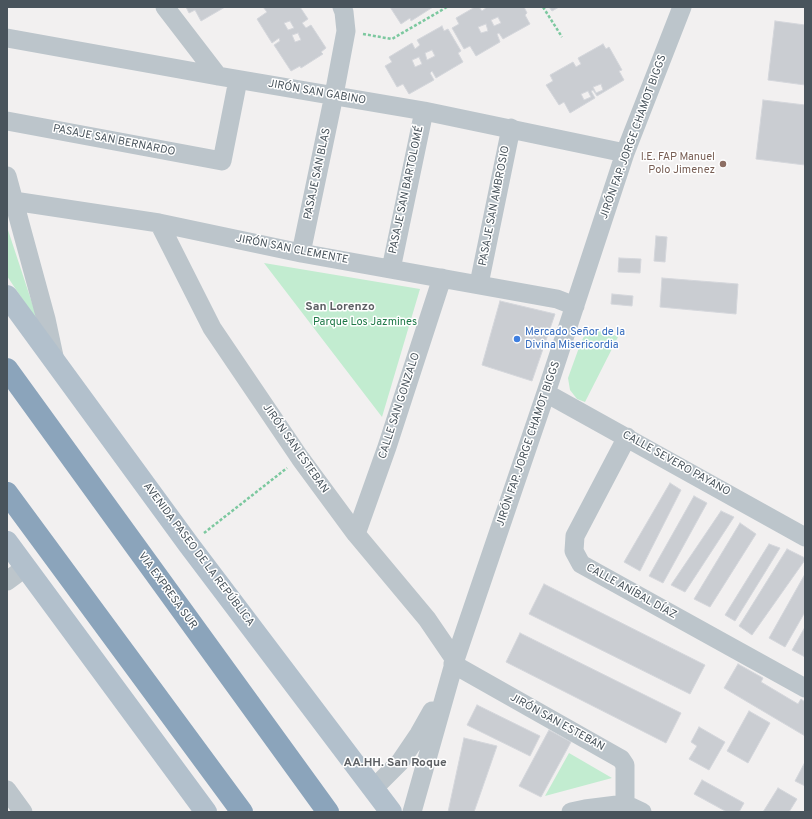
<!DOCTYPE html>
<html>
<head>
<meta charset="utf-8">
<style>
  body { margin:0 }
  #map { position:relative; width:812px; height:819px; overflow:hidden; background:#f2f0f0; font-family:Overpass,sans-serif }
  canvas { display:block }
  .frame { position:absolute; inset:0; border:8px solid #49545c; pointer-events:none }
</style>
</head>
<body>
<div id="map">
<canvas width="812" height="819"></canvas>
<div class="frame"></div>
</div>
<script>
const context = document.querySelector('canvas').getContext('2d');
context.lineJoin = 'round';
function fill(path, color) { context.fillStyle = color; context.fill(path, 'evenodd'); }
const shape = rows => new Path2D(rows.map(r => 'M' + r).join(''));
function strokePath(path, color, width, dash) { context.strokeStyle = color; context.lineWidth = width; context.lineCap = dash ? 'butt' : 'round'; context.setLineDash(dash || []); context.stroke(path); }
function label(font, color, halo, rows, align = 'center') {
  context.font = font + ' Overpass,sans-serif'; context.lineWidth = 3; context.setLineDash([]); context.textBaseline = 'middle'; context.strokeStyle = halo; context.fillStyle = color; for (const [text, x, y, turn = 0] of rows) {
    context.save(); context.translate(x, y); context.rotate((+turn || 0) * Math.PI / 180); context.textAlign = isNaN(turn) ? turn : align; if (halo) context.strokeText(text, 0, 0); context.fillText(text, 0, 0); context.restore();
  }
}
fill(shape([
  [7,227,39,324,7,276],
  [264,263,420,289,382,417],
  [598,331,610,333,618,337,585,402,577,399,570,390,568,378,581,342,586,333],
  [569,753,612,778,545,796]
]), '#c2ecd0');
const building = shape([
  [186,7,225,7,201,21,195,10,189,13,186,7],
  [263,7,300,7,308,19,302,23,306,28,311,25,326,48,321,52,323,54,301,68,300,66,291,71,274,45,280,41,279,38,272,43,257,19,267,12,263,7],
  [290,21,294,28,288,30,284,23,290,21],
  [298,33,301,40,295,42,292,35,298,33],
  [390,7,433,7,411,21,410,18,401,24,390,7],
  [475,7,479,7,482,11,487,7,524,7,527,13,525,15,530,24,503,39,499,33,497,34,500,42,476,56,470,46,464,49,452,28,459,24,456,18,475,7],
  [498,17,501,23,494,26,491,20,498,17],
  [486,24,488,31,481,33,478,27,486,24],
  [549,7,559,7,552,11,549,7],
  [775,21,805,25,805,85,768,80,775,21],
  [442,26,444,31,448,29,461,51,458,53,463,62,436,78,432,71,430,73,434,80,409,94,403,84,397,87,385,66,392,62,389,57,412,43,415,49,420,45,417,40,442,26],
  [432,50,435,56,427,60,425,53,432,50],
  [419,57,422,64,415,67,412,60,419,57],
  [603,44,606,49,609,47,622,70,619,71,624,80,597,96,593,90,591,91,595,98,570,113,564,102,559,105,546,85,553,81,550,75,573,62,576,67,581,64,578,58,603,44],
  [601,84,603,90,596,93,593,87,601,84],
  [588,91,591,97,584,100,581,94,588,91],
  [763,100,805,105,805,165,756,159,763,100],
  [656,236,667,237,665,262,654,261,656,236],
  [619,258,641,259,640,273,618,272,619,258],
  [662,278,738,284,736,314,660,307,662,278],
  [612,294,633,296,632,306,611,304,612,294],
  [500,301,555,314,532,381,482,365,500,301],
  [670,483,681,490,640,571,624,562,670,483],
  [694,496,707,503,663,583,649,576,694,496],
  [721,511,734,517,685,592,671,585,721,511],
  [740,523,756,534,710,607,694,599,740,523],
  [769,544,780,548,735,621,725,615,769,544],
  [787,549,805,558,805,560,752,635,739,626,787,549],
  [805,574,805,612,785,647,769,638,805,574],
  [544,584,705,665,690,694,529,614,544,584],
  [805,627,805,657,792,650,805,627],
  [520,633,681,713,666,743,506,662,520,633],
  [738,664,763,678,761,682,798,704,801,699,805,702,805,736,724,688,738,664],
  [477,705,540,736,530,756,467,725,477,705],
  [749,711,770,723,748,763,727,751,749,711],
  [699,727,725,742,709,770,689,759,697,746,691,742,699,727],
  [549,730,571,742,541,797,519,786,549,730],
  [464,738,497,746,474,812,448,812,464,738],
  [805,762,805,786,795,781,805,762],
  [702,780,744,803,739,812,727,812,694,794,702,780],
  [778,788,797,799,789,812,763,812,778,788]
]);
fill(building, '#cacdd2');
strokePath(building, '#d4d6db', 1);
strokePath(shape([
  [543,7,562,37],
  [363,34,392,39,447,7],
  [204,533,287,468]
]), '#7cc89f', 2.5, [3, 2]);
strokePath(shape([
  [165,7,218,76],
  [7,38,218,76,424,111,625,153],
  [7,121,222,161,238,80],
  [7,176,46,319,55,361],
  [7,200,159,223,301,253,557,299,575,306],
  [159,223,212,328,300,458,356,534,427,619,455,660],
  [301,253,334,95,346,31,344,12,342,7],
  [391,269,424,111],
  [479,284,511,128],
  [546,393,805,537],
  [627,437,575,536,574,551,581,564,805,688],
  [356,534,387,447,442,278],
  [7,581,26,567],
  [453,664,621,759,625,765,625,804],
  [373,789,400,762,419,734,432,711],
  [7,790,23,812],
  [412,812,455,660,550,381,625,153,682,7],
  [571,812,585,809,625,804,642,812]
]), '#bcc5cb', 19);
strokePath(shape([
  [7,296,189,545,391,812],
  [7,542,206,812]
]), '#b2c0cc', 22);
strokePath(shape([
  [7,369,328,812],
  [7,493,242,812]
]), '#8ba4bb', 22);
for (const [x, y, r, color] of [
  [723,164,4,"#8d6e63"],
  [517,339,4,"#3f7fe0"]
]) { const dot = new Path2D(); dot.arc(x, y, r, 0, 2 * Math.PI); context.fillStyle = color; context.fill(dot); strokePath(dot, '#fff', 1.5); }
label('11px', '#49545c', '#fff', [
  ["JIRÓN SAN GABINO",317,93,10],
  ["JIRÓN FAP. JORGE CHAMOT BIGGS",634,137,-70],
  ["PASAJE SAN BERNARDO",114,141,11],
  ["PASAJE SAN BLAS",318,174,-78],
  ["PASAJE SAN BARTOLOMÉ",407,190,-78],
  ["PASAJE SAN AMBROSIO",495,206,-79],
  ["JIRÓN SAN CLEMENTE",292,250,11],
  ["CALLE SAN GONZALO",400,406,-72],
  ["JIRÓN FAP. JORGE CHAMOT BIGGS",529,444,-71],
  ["JIRÓN SAN ESTEBAN",295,449,55],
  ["CALLE SEVERO PAYANO",676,464,29],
  ["AVENIDA PASEO DE LA REPÚBLICA",198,555,53],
  ["VIA EXPRESA SUR",167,591,54],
  ["CALLE ANÍBAL DÍAZ",631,592,29],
  ["JIRÓN SAN ESTEBAN",557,723,29]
]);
label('11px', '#785e54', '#fff', [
  ["I.E. FAP Manuel",715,158],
  ["Polo Jimenez",715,171]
], 'right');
label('11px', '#1e7947', '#fff', [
  ["Parque Los Jazmines",365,323]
]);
label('11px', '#366cbe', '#fff', [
  ["Mercado Señor de la",525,333],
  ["Divina Misericordia",525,346]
], 'left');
label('bold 12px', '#5d6064', '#fff', [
  ["San Lorenzo",340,308],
  ["AA.HH. San Roque",395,764]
]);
</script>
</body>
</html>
